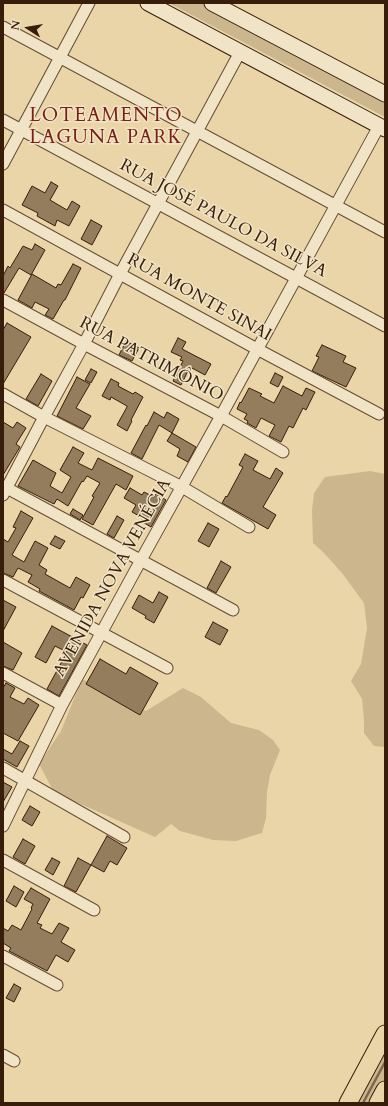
<!DOCTYPE html>
<html>
<head>
<meta charset="utf-8">
<style>
  body { margin:0 }
  #map { position:relative; width:388px; height:1106px; overflow:hidden; background:#ead5a8; font-family:Cardo,serif }
  canvas { display:block }
  .frame { position:absolute; inset:0; border:4px solid #371d0a; pointer-events:none }
  .north { position:absolute; left:8px; top:8px; width:40px; height:40px; -webkit-text-stroke:3px #f1e4c6; paint-order:stroke; rotate:282deg; font-size:11px; font-weight:700; line-height:16px; text-align:center; color:#371d0a }
  .north::after { content:''; display:block; margin:auto; width:14px; height:18px; background:#371d0a; clip-path:polygon(50% 0,100% 100%,50% 72%,0 100%) }
</style>
</head>
<body>
<div id="map">
<canvas width="388" height="1106"></canvas>
<div class="frame"></div>
<div class="north">N</div>
</div>
<script>
const context = document.querySelector('canvas').getContext('2d');
context.lineJoin = 'round';
function fill(path, color) { context.fillStyle = color; context.fill(path, 'evenodd'); }
const shape = rows => new Path2D(rows.map(r => 'M' + r).join(''));
function strokePath(path, color, width, dash) { context.strokeStyle = color; context.lineWidth = width; context.lineCap = dash ? 'butt' : 'round'; context.setLineDash(dash || []); context.stroke(path); }
function label(font, color, halo, rows, align = 'center') {
  context.font = font + ' Cardo,serif'; context.lineWidth = 3; context.setLineDash([]); context.textBaseline = 'middle'; context.strokeStyle = halo; context.fillStyle = color; for (const [text, x, y, turn = 0] of rows) {
    context.save(); context.translate(x, y); context.rotate((+turn || 0) * Math.PI / 180); context.textAlign = isNaN(turn) ? turn : align; if (halo) context.strokeText(text, 0, 0); context.fillText(text, 0, 0); context.restore();
  }
}
fill(shape([
  [169,3,204,3,385,100,385,117],
  [370,471,385,474,385,747,374,746,364,733,364,720,362,699,351,681,361,664,367,628,364,603,342,573,324,553,313,543,312,510,314,493,325,477],
  [82,679,146,711,183,688,201,697,231,723,259,730,273,740,280,750,270,775,267,792,266,818,262,833,236,841,213,840,180,831,171,824,155,837,83,805,55,794,39,764,61,731],
  [385,1046,385,1078,372,1103,355,1103]
]), '#ccb68d');
strokePath(shape([
  [363,1103,385,1062]
]), '#7e6648', 2.5);
const building = shape([
  [51,182,58,186,50,200,67,210,72,201,80,206,69,226,57,220,55,226,37,216,38,213,22,205,32,186,45,193,51,182],
  [91,220,102,226,92,245,81,239,91,220],
  [35,244,45,250,31,275,19,268,4,293,3,293,3,276,8,266,10,268,23,246,32,250,35,244],
  [73,264,81,268,65,300,64,300,53,319,45,315,49,309,35,302,32,308,18,300,32,274,56,288,58,284,61,285,73,264],
  [7,323,31,337,3,384,3,330,7,323],
  [178,338,186,342,182,349,211,364,205,375,190,367,181,385,173,381,183,361,180,360,182,357,171,352,178,338],
  [126,341,139,348,132,361,119,355,126,341],
  [322,345,346,356,343,362,356,368,346,387,312,371,319,357,316,356,322,345],
  [91,369,97,372,91,383,85,380,91,369],
  [275,373,283,377,278,387,270,383,275,373],
  [41,374,52,381,38,406,26,399,41,374],
  [77,377,90,384,76,408,91,416,83,429,57,416,77,377],
  [111,379,119,383,118,386,133,394,135,392,143,397,131,420,132,421,127,431,117,425,127,407,127,406,111,397,110,400,102,396,111,379],
  [283,386,302,396,306,388,315,392,306,410,303,408,293,428,289,426,281,442,269,436,275,425,261,418,256,428,247,423,248,421,244,419,247,414,237,409,240,402,241,403,249,388,262,394,260,396,274,403,283,386],
  [154,412,164,418,167,412,179,419,172,433,159,425,142,459,131,453,146,425,147,426,154,412],
  [3,422,13,428,17,422,26,428,16,444,20,447,3,475,3,422],
  [172,433,196,447,188,462,177,456,180,449,167,441,172,433],
  [73,447,84,453,78,463,92,470,98,458,133,476,126,490,116,484,93,525,82,519,94,497,92,496,100,483,87,476,83,482,82,481,68,506,57,499,54,504,18,486,33,460,56,473,50,486,62,493,71,477,60,470,73,447],
  [245,454,258,461,253,470,270,479,276,468,283,473,263,507,276,515,268,529,222,503,226,496,227,497,243,467,239,465,245,454],
  [130,488,142,495,144,492,154,497,156,494,166,500,151,527,141,521,143,518,132,512,136,505,124,498,130,488],
  [73,509,83,515,80,520,70,514,73,509],
  [21,511,33,518,12,555,24,562,35,541,48,548,39,565,47,570,45,574,70,588,76,577,90,585,83,598,81,597,74,610,39,591,40,589,28,582,32,575,18,568,13,577,3,573,3,539,8,542,16,528,13,527,21,511],
  [117,516,124,520,114,538,107,534,117,516],
  [208,523,219,529,209,547,198,541,208,523],
  [55,536,65,541,60,549,50,544,55,536],
  [221,561,231,567,216,593,207,588,221,561],
  [159,592,168,597,154,623,145,618,146,616,132,608,139,595,153,603,159,592],
  [3,600,16,607,3,631,3,600],
  [213,622,228,630,220,645,205,637,213,622],
  [52,626,87,645,59,696,47,689,67,652,55,646,46,663,35,657,52,626],
  [3,642,22,653,13,670,3,666,3,642],
  [100,659,126,674,130,667,158,683,140,715,86,684,100,659],
  [6,683,15,688,10,697,24,704,28,698,39,705,18,741,3,733,3,688,6,683],
  [20,741,29,746,17,767,3,759,3,749,12,754,20,741],
  [3,782,12,787,3,802,3,782],
  [30,806,40,812,32,826,22,820,30,806],
  [107,836,127,848,117,865,110,861,104,872,91,865,107,836],
  [23,839,35,846,25,864,13,857,23,839],
  [52,858,60,862,53,875,45,870,52,858],
  [78,858,91,865,76,892,64,886,78,858],
  [14,886,24,892,16,907,6,901,14,886],
  [31,888,50,899,37,923,42,925,40,928,52,934,59,923,69,928,61,942,75,950,68,962,56,955,47,971,9,951,11,948,3,943,3,928,8,931,12,925,21,930,32,909,31,908,33,904,24,899,31,888],
  [14,984,21,988,14,1002,6,998,14,984]
]);
fill(building, '#947d5c');
strokePath(building, '#371d0a', 1);
const street = shape([
  [3,27,385,232],
  [3,120,385,326],
  [3,164,89,3],
  [3,210,257,349,379,414],
  [3,300,84,344,221,416,283,452],
  [3,394,44,417,182,487,249,527],
  [3,486,233,610],
  [3,495,44,417,84,344,120,274,240,52],
  [3,580,167,668],
  [3,673,62,705],
  [3,768,124,837],
  [3,826,62,705,141,560,221,416,379,126],
  [3,860,94,910],
  [3,956,57,985],
  [3,1055,14,1061]
]);
const secondary = shape([
  [148,3,385,129],
  [212,3,385,94]
]);
const primary = shape([
  [348,1103,385,1034],
  [378,1103,385,1090]
]);
strokePath(street, '#644b32', 13);
strokePath(secondary, '#371d0a', 17);
strokePath(primary, '#371d0a', 19);
strokePath(street, '#f1e4c6', 11);
strokePath(secondary, '#f1e4c6', 15);
strokePath(primary, '#ead5a8', 17);
label('17px', '#371d0a', '#f1e4c6', [
  ["RUA JOSÉ PAULO DA SILVA",223,219,28],
  ["RUA MONTE SINAI",199,298,29],
  ["RUA PATRIMÔNIO",151,360,28],
  ["AVENIDA NOVA VENÉCIA",113,578,-61]
]);
context.letterSpacing = '1px';
label('19px', '#7a1f14', '#f1e4c6', [
  ["LOTEAMENTO",106,117],
  ["LAGUNA PARK",106,139]
]);
context.letterSpacing = '0px';
</script>
</body>
</html>
